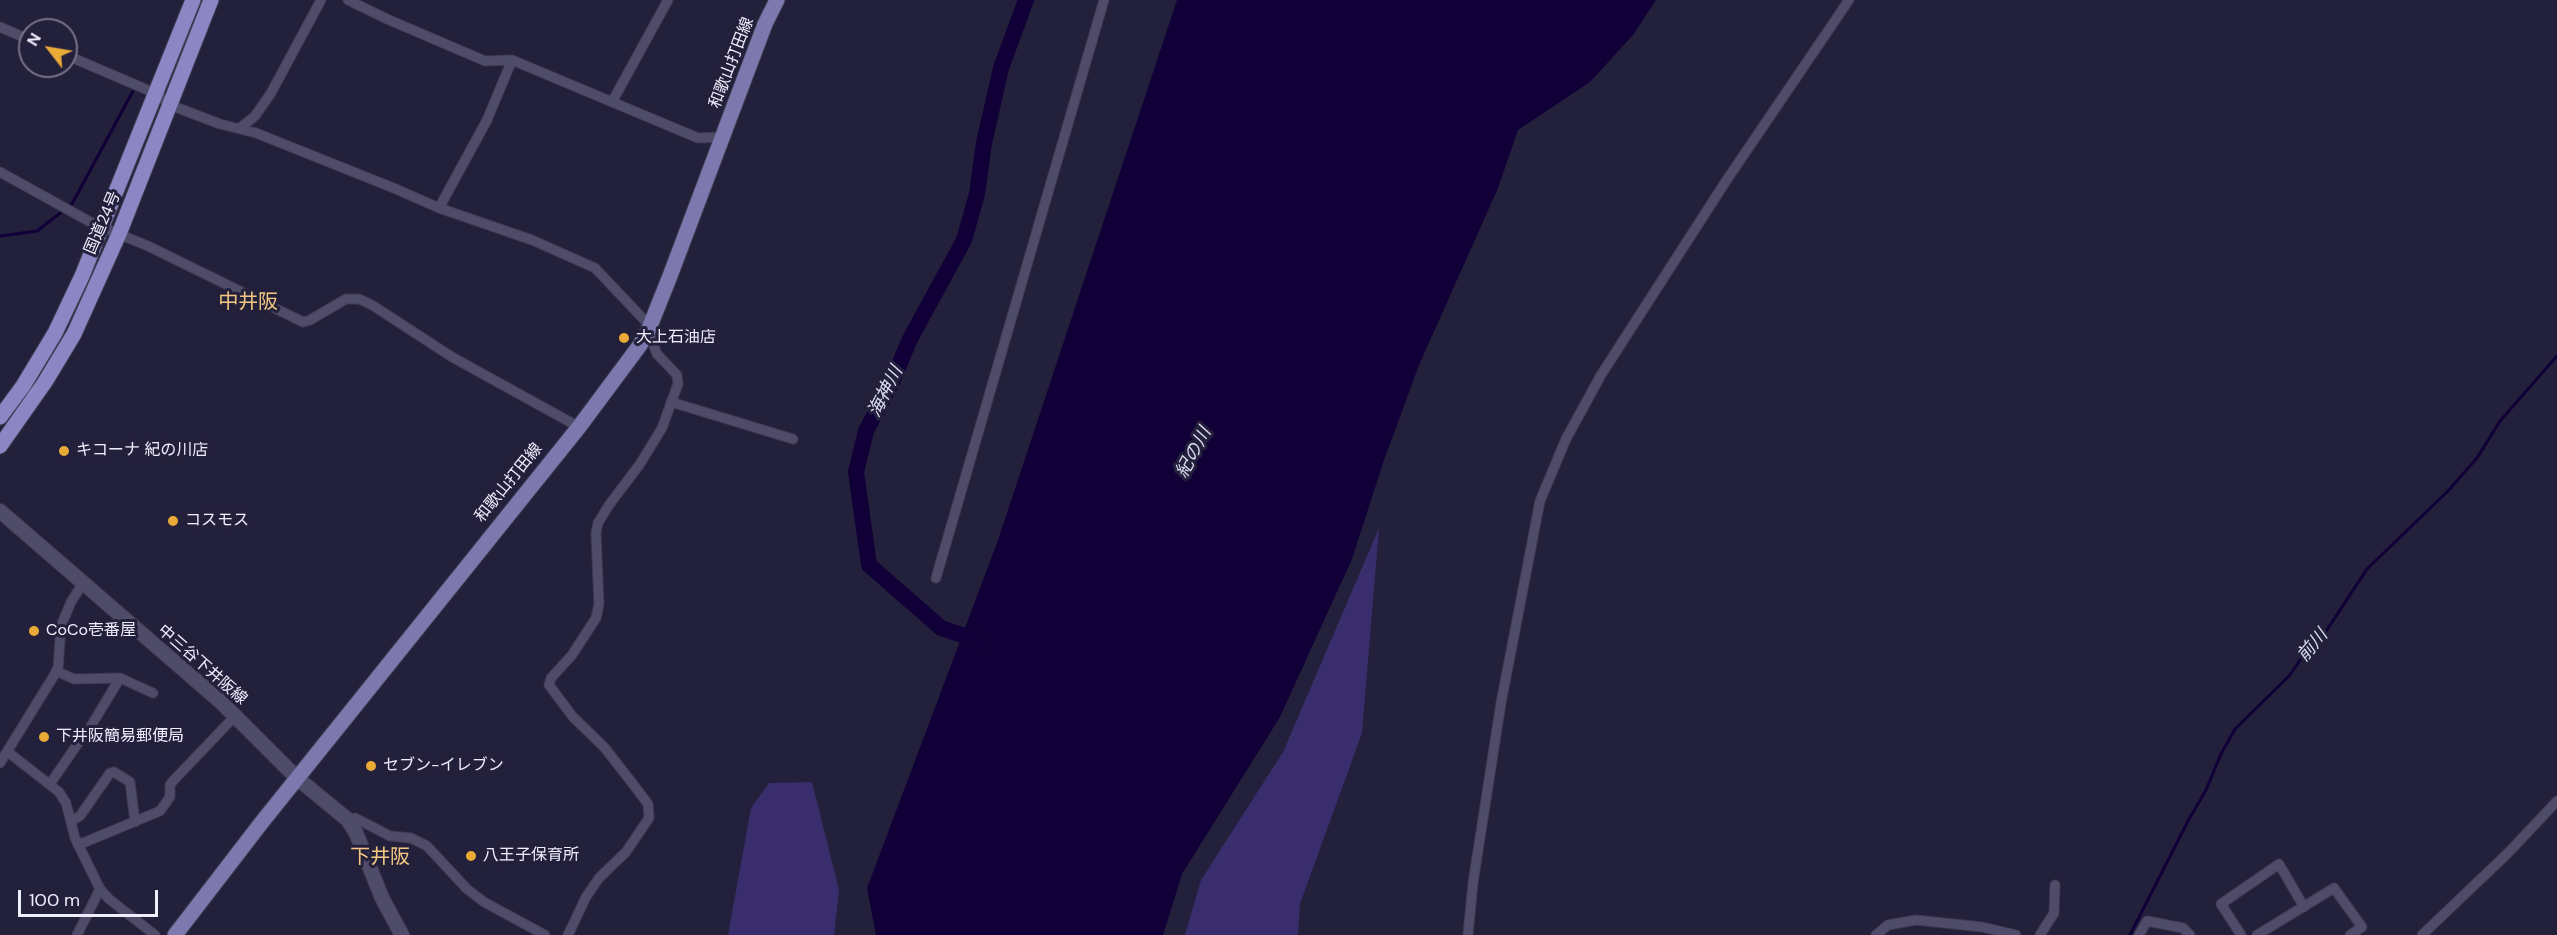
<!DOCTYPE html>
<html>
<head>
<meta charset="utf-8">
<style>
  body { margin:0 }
  #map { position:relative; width:2557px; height:935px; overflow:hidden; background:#23203b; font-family:"DM Sans",sans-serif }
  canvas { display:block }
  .north { position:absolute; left:18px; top:18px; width:60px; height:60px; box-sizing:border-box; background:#23203b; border:2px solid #747288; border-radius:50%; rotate:301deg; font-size:16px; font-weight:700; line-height:24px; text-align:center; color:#eeedfc }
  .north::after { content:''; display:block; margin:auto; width:21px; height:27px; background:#eaaa38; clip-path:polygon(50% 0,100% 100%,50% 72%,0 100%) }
  .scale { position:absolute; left:18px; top:890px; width:140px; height:27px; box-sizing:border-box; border:3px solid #eeedfc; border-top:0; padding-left:8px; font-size:18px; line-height:21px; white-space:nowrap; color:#eeedfc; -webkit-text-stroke:4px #23203b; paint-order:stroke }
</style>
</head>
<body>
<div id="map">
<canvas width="2557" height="935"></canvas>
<div class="north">N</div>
<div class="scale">100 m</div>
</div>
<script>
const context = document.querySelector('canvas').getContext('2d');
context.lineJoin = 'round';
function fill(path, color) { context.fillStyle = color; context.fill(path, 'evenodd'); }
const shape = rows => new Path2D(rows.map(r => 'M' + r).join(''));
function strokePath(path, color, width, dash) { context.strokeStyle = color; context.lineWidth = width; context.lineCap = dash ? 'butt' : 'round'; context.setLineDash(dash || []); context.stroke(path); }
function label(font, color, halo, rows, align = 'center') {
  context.font = font + ' "DM Sans","Noto Sans JP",sans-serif'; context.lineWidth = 6; context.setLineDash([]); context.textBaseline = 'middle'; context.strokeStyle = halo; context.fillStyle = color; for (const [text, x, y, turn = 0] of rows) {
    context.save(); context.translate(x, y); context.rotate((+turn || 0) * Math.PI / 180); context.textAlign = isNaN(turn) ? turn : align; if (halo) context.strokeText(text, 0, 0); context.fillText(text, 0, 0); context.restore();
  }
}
fill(shape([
  [1379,528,1362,733,1300,904,1298,935,1185,935,1201,880,1283,752],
  [812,782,839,890,834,935,728,935,751,808,769,783]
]), '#392d6d');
fill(shape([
  [1177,0,1656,0,1633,35,1590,82,1518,130,1498,188,1419,365,1383,463,1352,559,1280,717,1182,874,1163,935,876,935,867,888,997,543]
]), '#110037');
strokePath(shape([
  [0,236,37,231,72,204,133,91],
  [2130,935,2188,821,2206,790,2221,754,2235,729,2289,676,2308,649,2317,645,2367,569,2448,491,2477,458,2500,421,2557,356]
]), '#110037', 3);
strokePath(shape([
  [983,642,941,628,869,565,856,472,866,431,892,382,910,339,964,240,977,194,984,143,1001,68,1026,0]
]), '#110037', 16);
const minor = shape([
  [348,0,387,19,485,61,512,60,698,138,723,137],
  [0,27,30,40],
  [66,55,157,94,170,105,220,124,256,133,396,189,439,208,532,240,595,268,650,326],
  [612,102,668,0],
  [240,128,255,116,271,93,321,0],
  [0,172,94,224,148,246,303,322,310,320,346,299,359,299,372,305,452,357,579,427],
  [439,208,487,120,512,60],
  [671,402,793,439],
  [936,578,1104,0],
  [56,671,74,679,120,678,91,726],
  [120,678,153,693],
  [8,752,59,792,66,803,75,838,100,889,109,899,155,935],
  [0,763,58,669,61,626,71,602,83,583],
  [50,784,85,733],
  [348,820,355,818,390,836,411,838,427,846,467,889,484,902,545,935],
  [71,821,80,816,110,773,114,772,130,782,135,822],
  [78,845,160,811,170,797,170,785,173,781,235,716],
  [77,935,100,889],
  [568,935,586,897,599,878,626,852,649,818,648,804,633,784,604,747,573,717,549,685,551,678,572,655,596,618,599,604,596,533,598,523,609,505,640,464,662,428,678,384,677,375,657,354,648,331],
  [1468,935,1473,883,1501,703,1540,501,1566,439,1601,375,1726,181,1849,0],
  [1876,935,1888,925,1916,920,1982,927,2016,935],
  [2040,935,2054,913,2055,885],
  [2139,935,2147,921,2183,928,2190,935],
  [2241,935,2221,904,2279,864,2304,907],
  [2257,935,2334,888,2362,927,2350,935],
  [2422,935,2509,852,2557,801]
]);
const secondary = shape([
  [0,511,222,703,297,778,348,820,356,833,382,898,402,935]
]);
const primary = shape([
  [175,935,262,822,579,427,640,345,648,331,670,276,765,24,777,0]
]);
const trunk = shape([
  [0,417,23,386,55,333,82,276,193,0],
  [0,446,45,382,74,334,119,234,211,0]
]);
strokePath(minor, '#3e3b51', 11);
strokePath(secondary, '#3e3b51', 16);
strokePath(primary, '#3e3b51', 17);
strokePath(trunk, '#3e3b51', 17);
strokePath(minor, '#4f4c6a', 9);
strokePath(secondary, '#4f4c6a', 14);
strokePath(primary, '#7d78ad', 15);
strokePath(trunk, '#8c86c4', 15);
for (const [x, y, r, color] of [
  [624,338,6,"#eaaa38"],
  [64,451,6,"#eaaa38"],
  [173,521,6,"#eaaa38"],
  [34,631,6,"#eaaa38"],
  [44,737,6,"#eaaa38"],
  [371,766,6,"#eaaa38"],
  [471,856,6,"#eaaa38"]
]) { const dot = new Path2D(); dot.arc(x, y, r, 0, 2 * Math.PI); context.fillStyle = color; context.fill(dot); strokePath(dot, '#23203b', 2); }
label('16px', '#eeedfc', '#23203b', [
  ["和歌山打田線",732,63,-69],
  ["国道24号",103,223,-67],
  ["和歌山打田線",509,483,-51],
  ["中三谷下井阪線",202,665,41]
]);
label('16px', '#eeedfc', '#23203b', [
  ["大上石油店",636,338],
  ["キコーナ 紀の川店",76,451],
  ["コスモス",185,521],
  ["CoCo壱番屋",46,631],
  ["下井阪簡易郵便局",56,737],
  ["セブン-イレブン",383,766],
  ["八王子保育所",483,856]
], 'left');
label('italic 18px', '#deddf5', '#23203b', [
  ["海神川",886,392,-63],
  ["紀の川",1194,453,-62],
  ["前川",2313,646,-50]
]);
label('20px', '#f4c883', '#23203b', [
  ["中井阪",248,303],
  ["下井阪",380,858]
]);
</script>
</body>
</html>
